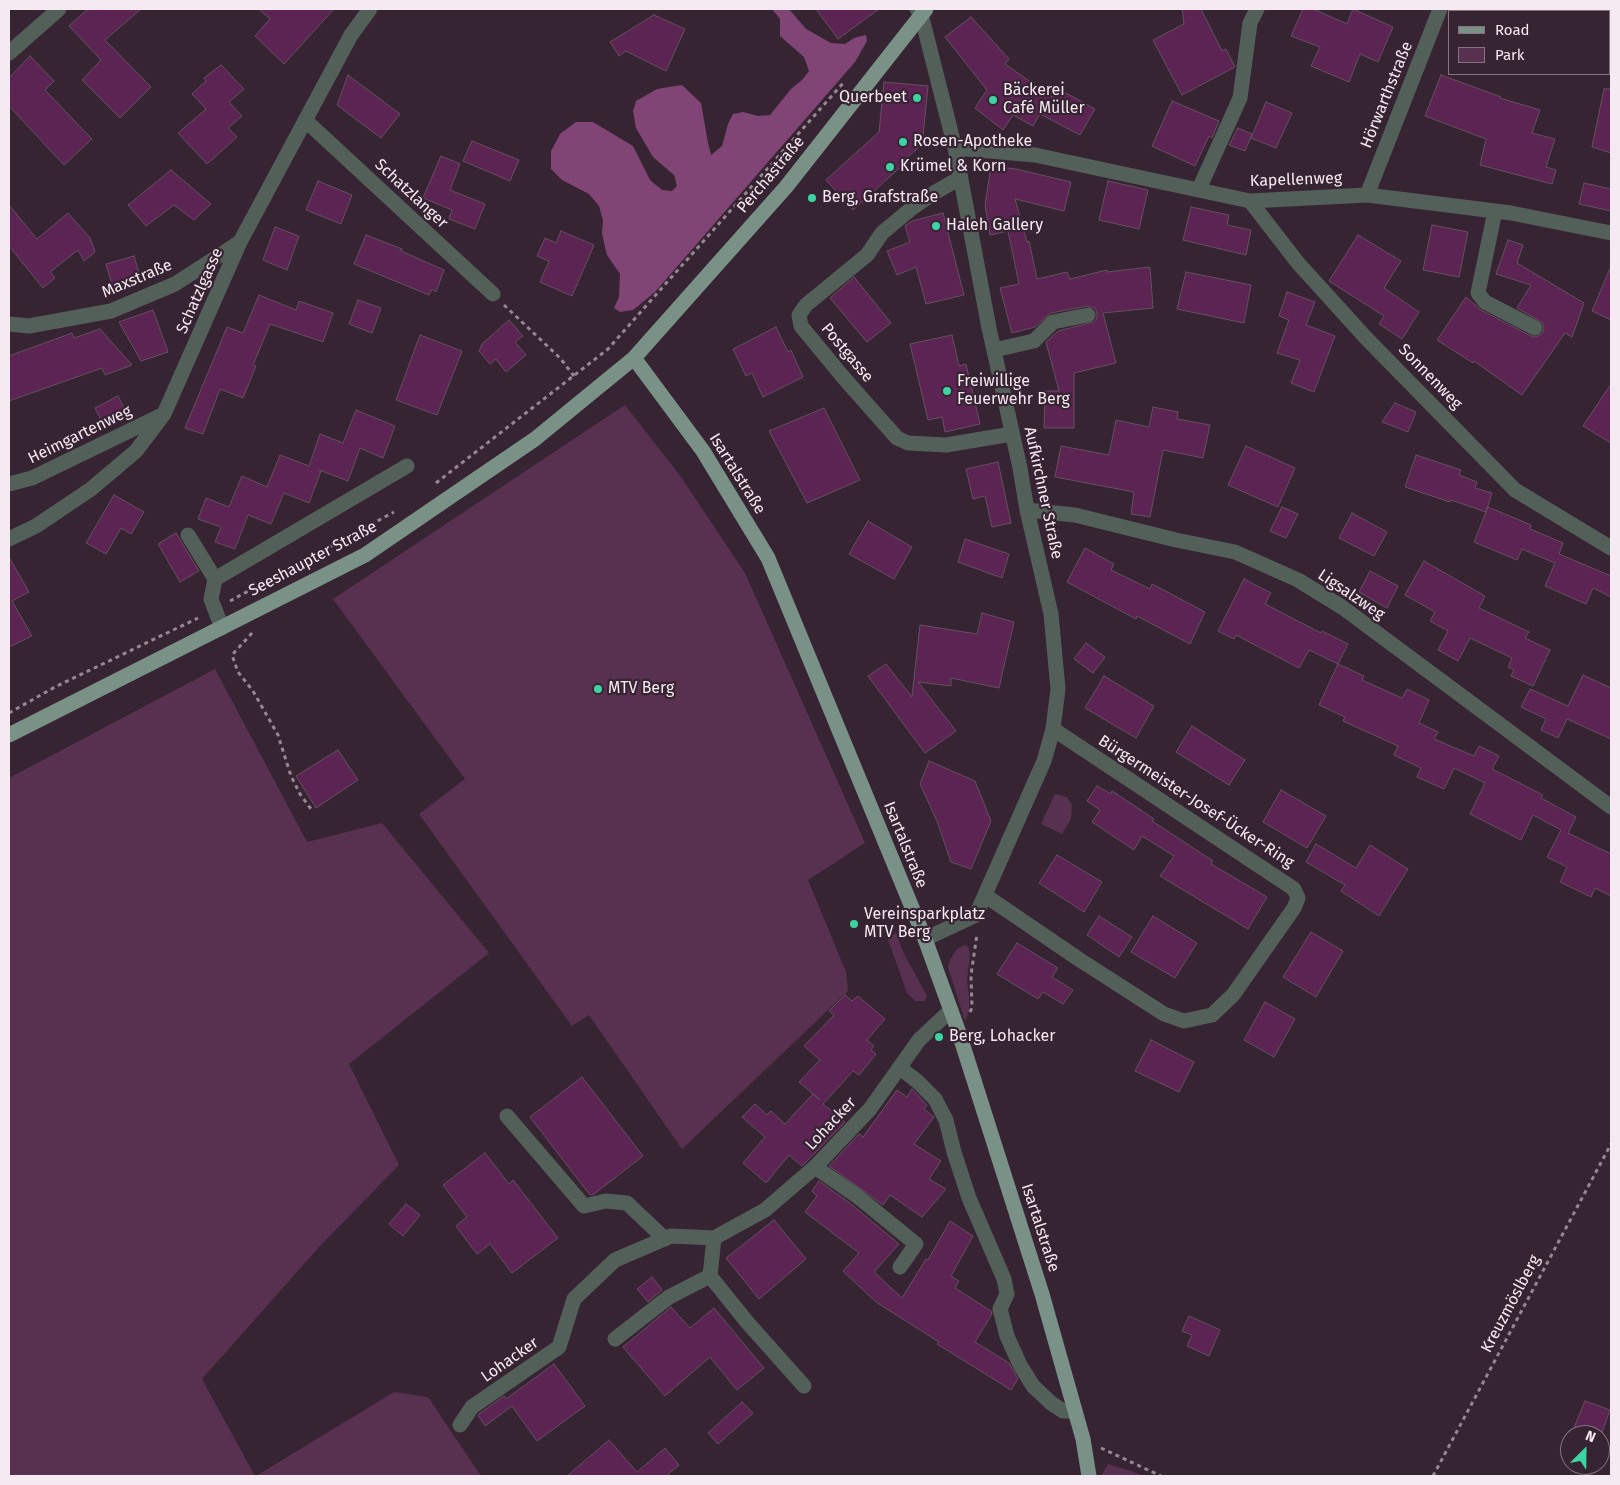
<!DOCTYPE html>
<html>
<head>
<meta charset="utf-8">
<style>
  body { margin:0 }
  #map { position:relative; width:1620px; height:1485px; overflow:hidden; background:#372432; font-family:"Fira Sans",sans-serif }
  canvas { display:block }
  .frame { position:absolute; inset:0; border:10px solid #f5e9f2; pointer-events:none }
  .legend { position:absolute; left:1448px; top:10px; width:162px; height:65px; box-sizing:border-box; background:#372432; border:1px solid #83737f; margin:0; padding:6px 9px; list-style:none; font-size:15px; color:#f5e9f2 }
  .legend li { display:flex; align-items:center; gap:10px; height:25px }
  .legend b { width:25px; border:1px solid #83737f }
  .north { position:absolute; left:1560px; top:1425px; width:50px; height:50px; box-sizing:border-box; background:#372432; border:1px solid #83737f; border-radius:50%; rotate:23deg; font-size:14px; font-weight:700; line-height:20px; text-align:center; color:#f5e9f2 }
  .north::after { content:''; display:block; margin:auto; width:18px; height:22px; background:#3dd4a3; clip-path:polygon(50% 0,100% 100%,50% 72%,0 100%) }
</style>
</head>
<body>
<div id="map">
<canvas width="1620" height="1485"></canvas>
<div class="frame"></div>
<ul class="legend">
<li><b style="height:6px;background:#7a9187"></b>Road</li>
<li><b style="height:14px;background:#593150"></b>Park</li>
</ul>
<div class="north">N</div>
</div>
<script>
const context = document.querySelector('canvas').getContext('2d');
context.lineJoin = 'round';
function fill(path, color) { context.fillStyle = color; context.fill(path, 'evenodd'); }
const shape = rows => new Path2D(rows.map(r => 'M' + r).join(''));
function strokePath(path, color, width, dash) { context.strokeStyle = color; context.lineWidth = width; context.lineCap = dash ? 'butt' : 'round'; context.setLineDash(dash || []); context.stroke(path); }
function label(font, color, halo, rows, align = 'center') {
  context.font = font + ' "Fira Sans",sans-serif'; context.lineWidth = 4.5; context.setLineDash([]); context.textBaseline = 'middle'; context.strokeStyle = halo; context.fillStyle = color; for (const [text, x, y, turn = 0] of rows) {
    context.save(); context.translate(x, y); context.rotate((+turn || 0) * Math.PI / 180); context.textAlign = isNaN(turn) ? turn : align; if (halo) context.strokeText(text, 0, 0); context.fillText(text, 0, 0); context.restore();
  }
}
fill(shape([
  [625,405,681,477,745,573,865,843,808,880,846,972,848,991,682,1149,589,1015,572,1026,419,814,465,779,333,599],
  [215,669,307,842,382,823,489,953,349,1064,399,1165,320,1246,202,1379,255,1476,9,1476,9,778],
  [1055,794,1067,797,1072,805,1071,819,1062,834,1041,824],
  [896,933,903,952,927,996,925,1001,915,1001,907,993,887,937],
  [965,945,968,947,970,953,967,981,969,995,969,1011,965,1021,948,967,950,960,957,949],
  [394,1392,428,1397,481,1476,256,1476],
  [1108,1464,1131,1471,1143,1476,1101,1476]
]), '#593150');
fill(shape([
  [772,9,789,9,806,29,831,43,845,44,854,38,866,35,867,41,855,62,655,292,633,310,620,312,614,308,619,297,620,274,607,255,605,247,602,233,603,220,599,206,589,194,562,180,551,169,551,151,560,134,576,122,593,122,633,146,650,180,662,190,672,191,677,186,674,175,653,157,636,128,633,111,636,101,657,89,682,85,701,103,708,143,711,155,722,146,728,124,733,114,743,112,758,116,770,115,791,89,802,80,809,71,804,57,780,36,780,19]
]), '#804574');
const building = shape([
  [88,9,141,9,105,40,151,87,120,118,82,80,101,60,69,26,88,9],
  [259,9,334,9,284,64,255,36,270,19,259,9],
  [816,9,879,9,838,39,816,9],
  [1182,9,1201,9,1222,51,1226,49,1235,67,1182,95,1153,40,1184,24,1182,9],
  [1303,9,1313,9,1347,24,1353,9,1393,27,1378,62,1360,54,1349,82,1311,66,1320,47,1291,36,1303,9],
  [654,15,685,29,666,71,626,51,619,56,610,42,654,15],
  [971,17,1009,59,1005,64,1052,97,1057,88,1095,109,1080,135,1040,114,1033,126,1013,115,1003,130,975,108,987,90,945,37,971,17],
  [30,56,54,81,45,90,92,139,64,165,9,106,9,78,30,56],
  [221,65,244,89,229,102,242,116,228,128,237,137,207,164,178,133,206,109,192,94,206,81,204,78,221,65],
  [348,75,400,114,381,138,337,105,348,75],
  [1441,75,1501,97,1500,98,1540,110,1532,133,1555,139,1546,167,1556,170,1552,184,1480,165,1486,139,1425,116,1441,75],
  [884,82,928,86,923,136,918,135,918,148,904,160,906,162,853,210,826,180,879,132,884,82],
  [1604,89,1611,89,1611,153,1592,147,1604,89],
  [1172,101,1219,121,1212,138,1209,136,1195,166,1152,146,1172,101],
  [1266,102,1292,113,1276,148,1251,138,1266,102],
  [1238,128,1252,134,1245,151,1229,145,1238,128],
  [472,141,519,160,510,181,463,161,472,141],
  [441,156,460,164,450,190,485,204,475,229,449,219,452,210,423,198,441,156],
  [991,166,1016,169,1071,182,1064,211,1015,199,1027,242,1029,241,1037,279,1067,272,1070,279,1107,270,1107,272,1150,267,1153,308,1103,313,1116,363,1074,373,1074,428,1044,428,1045,391,1059,391,1046,342,1058,331,1094,322,1097,318,1097,313,1095,308,1087,306,1051,313,1035,327,1012,333,1000,288,1019,284,1008,231,990,235,985,205,991,166],
  [171,170,211,204,194,220,174,205,146,226,128,205,171,170],
  [318,181,352,195,341,224,306,210,318,181],
  [1108,181,1148,190,1139,229,1099,220,1108,181],
  [1584,183,1611,189,1611,211,1579,204,1584,183],
  [9,205,37,239,68,213,90,238,95,252,84,261,78,250,50,272,55,278,43,288,9,246,9,205],
  [1191,207,1229,215,1227,225,1251,230,1246,255,1183,240,1191,207],
  [943,213,964,295,926,304,916,267,897,275,887,251,910,242,905,226,912,221,943,213],
  [1432,225,1468,232,1459,277,1423,270,1432,225],
  [275,227,299,236,287,270,263,260,275,227],
  [561,231,594,245,572,296,540,282,549,261,537,256,545,238,556,243,561,231],
  [366,235,402,249,401,251,444,270,436,292,432,289,429,295,354,264,366,235],
  [1358,235,1401,261,1384,288,1419,312,1402,339,1379,324,1384,316,1329,281,1358,235],
  [1508,240,1523,245,1517,263,1584,303,1572,337,1565,333,1522,395,1474,361,1473,363,1437,340,1466,297,1481,310,1531,336,1536,337,1543,333,1544,328,1543,323,1517,308,1531,285,1496,274,1508,240],
  [134,256,141,279,113,288,106,264,134,256],
  [1611,266,1611,320,1592,311,1611,266],
  [1186,272,1251,285,1244,323,1177,309,1186,272],
  [854,277,891,323,867,342,830,298,854,277],
  [1287,292,1315,302,1306,325,1335,336,1314,392,1291,383,1300,360,1277,353,1289,320,1279,316,1287,292],
  [259,295,296,310,299,301,333,313,323,342,270,324,253,365,256,366,243,398,220,389,203,434,185,428,227,327,243,333,259,295],
  [358,300,381,308,372,333,349,324,358,300],
  [153,310,168,352,141,361,119,322,153,310],
  [509,320,523,336,515,342,526,355,506,372,496,359,490,364,479,351,482,344,509,320],
  [776,327,788,352,791,350,803,377,763,397,752,373,746,376,733,349,776,327],
  [100,329,132,365,105,375,102,368,9,401,9,356,72,333,74,338,100,329],
  [420,335,462,351,437,415,396,400,420,335],
  [952,335,959,366,966,364,980,424,945,432,942,417,928,420,910,344,952,335],
  [1611,384,1611,443,1583,426,1611,384],
  [118,396,127,415,105,427,95,408,118,396],
  [1395,403,1416,412,1408,432,1382,422,1395,403],
  [1153,407,1178,412,1177,419,1210,425,1203,458,1163,450,1150,517,1131,514,1134,492,1055,477,1061,446,1109,455,1116,420,1149,427,1153,407],
  [824,408,860,480,807,503,769,431,824,408],
  [356,410,395,426,383,458,360,448,348,481,319,470,321,471,309,503,284,493,271,524,248,515,235,549,215,542,221,527,198,519,206,498,229,507,242,476,267,487,280,455,309,466,320,434,343,443,356,410],
  [1246,446,1295,468,1278,507,1228,485,1246,446],
  [1416,455,1461,470,1459,475,1477,482,1475,488,1492,493,1486,512,1451,500,1450,502,1405,487,1416,455],
  [998,462,1011,523,992,527,985,496,973,499,966,469,998,462],
  [114,495,144,512,131,534,121,528,106,554,86,543,114,495],
  [1282,507,1298,514,1286,538,1270,531,1282,507],
  [1488,507,1531,525,1530,529,1563,543,1559,554,1611,576,1611,597,1593,588,1586,604,1545,586,1555,563,1522,549,1517,560,1474,542,1488,507],
  [1352,513,1387,532,1374,556,1339,538,1352,513],
  [868,521,912,547,894,579,849,554,868,521],
  [176,533,199,571,180,582,158,544,176,533],
  [965,539,1009,554,1002,578,958,562,965,539],
  [1085,548,1114,564,1111,570,1150,589,1152,584,1205,612,1190,644,1137,616,1136,619,1067,582,1085,548],
  [9,557,29,592,12,601,32,636,9,647,9,557],
  [1424,561,1485,596,1479,608,1529,632,1525,638,1550,650,1533,686,1511,676,1514,670,1508,667,1512,658,1470,638,1458,661,1438,650,1448,631,1430,621,1435,612,1405,595,1424,561],
  [1370,571,1398,586,1387,608,1359,592,1370,571],
  [1244,579,1271,593,1265,604,1321,633,1322,631,1348,644,1338,664,1309,650,1299,668,1236,635,1234,639,1218,631,1244,579],
  [982,613,1014,622,999,688,951,678,951,686,918,682,956,731,925,753,868,676,886,664,912,697,920,625,977,634,982,613],
  [1086,643,1105,657,1093,673,1074,659,1086,643],
  [1338,664,1364,676,1362,680,1402,698,1407,689,1429,700,1419,723,1438,732,1434,739,1474,756,1479,746,1499,756,1492,769,1543,795,1541,798,1576,817,1568,833,1611,854,1611,896,1595,888,1591,897,1560,882,1567,867,1547,857,1561,830,1533,815,1521,840,1470,814,1485,783,1454,768,1444,789,1417,777,1421,768,1394,755,1398,746,1343,721,1345,717,1319,705,1338,664],
  [1583,675,1611,688,1611,739,1567,719,1558,738,1541,730,1546,719,1521,707,1530,689,1568,706,1583,675],
  [1104,676,1154,706,1136,738,1085,708,1104,676],
  [1192,726,1245,760,1229,785,1176,752,1192,726],
  [338,750,358,780,316,808,296,776,338,750],
  [929,761,975,781,991,821,971,869,951,862,937,821,920,784,929,761],
  [1097,786,1111,794,1112,791,1154,819,1152,821,1213,861,1211,864,1267,897,1248,929,1160,876,1174,856,1142,836,1134,850,1092,822,1100,810,1087,801,1097,786],
  [1281,790,1326,816,1307,848,1263,822,1281,790],
  [1316,844,1356,868,1370,845,1408,869,1379,916,1341,891,1345,885,1306,862,1316,844],
  [1057,855,1102,882,1084,912,1039,883,1057,855],
  [1099,916,1132,937,1119,957,1087,935,1099,916],
  [1153,916,1197,943,1175,978,1131,952,1153,916],
  [1311,932,1343,951,1316,997,1283,977,1311,932],
  [1017,943,1058,968,1052,977,1073,990,1063,1004,1043,992,1038,999,997,974,1017,943],
  [845,995,852,1001,858,996,885,1019,867,1040,874,1046,871,1050,876,1054,859,1075,853,1071,823,1104,845,1122,802,1166,789,1155,766,1183,743,1163,765,1137,742,1117,755,1104,767,1115,771,1111,785,1124,813,1094,820,1100,799,1082,820,1060,804,1046,834,1015,829,1011,845,995],
  [1265,1002,1295,1019,1274,1057,1244,1040,1265,1002],
  [1151,1040,1194,1062,1179,1092,1135,1071,1151,1040],
  [582,1077,643,1156,594,1194,590,1195,530,1117,582,1077],
  [912,1089,927,1105,924,1109,934,1117,914,1144,941,1161,929,1179,946,1189,922,1217,890,1195,883,1205,829,1166,859,1134,863,1137,897,1090,907,1097,912,1089],
  [485,1153,509,1184,513,1180,558,1238,512,1273,490,1244,477,1254,456,1226,467,1217,443,1185,485,1153],
  [819,1181,851,1204,899,1244,874,1272,902,1298,926,1259,928,1260,950,1221,973,1236,951,1276,959,1281,955,1288,991,1311,992,1314,975,1342,1009,1363,1018,1379,1011,1390,937,1344,939,1342,876,1302,843,1271,859,1253,805,1212,817,1196,812,1191,819,1181],
  [406,1204,420,1215,403,1236,389,1224,406,1204],
  [774,1220,806,1259,759,1299,726,1258,774,1220],
  [652,1277,662,1290,648,1302,637,1289,652,1277],
  [671,1307,690,1328,714,1308,764,1368,737,1390,710,1357,665,1396,623,1347,671,1307],
  [1189,1316,1220,1330,1209,1356,1187,1346,1192,1335,1182,1331,1189,1316],
  [554,1364,585,1406,537,1441,512,1406,485,1426,478,1415,479,1414,504,1396,506,1399,554,1364],
  [1585,1401,1610,1410,1600,1438,1600,1435,1571,1435,1585,1401],
  [742,1402,753,1413,718,1444,708,1433,742,1402],
  [609,1440,637,1472,665,1448,679,1465,666,1476,567,1476,609,1440]
]);
fill(building, '#5c2452');
strokePath(building, '#655060', 1);
strokePath(shape([
  [504,305,560,358,574,376],
  [436,483,608,349,845,81],
  [230,601,394,512],
  [252,633,232,655,238,672,253,691,278,735,291,776,300,794,311,809],
  [9,713,55,687,198,618],
  [970,1012,972,1008,971,975,977,934],
  [1101,1448,1161,1476],
  [1433,1476,1611,1144]
]), '#978793', 3, [4, 4]);
strokePath(shape([
  [917,9,921,14,955,148,989,328,1020,468,1027,510,1051,614,1058,689,1053,729,1044,761,976,915,925,939],
  [9,53,59,9],
  [305,120,493,294],
  [955,148,1035,155,1250,201,1367,195,1511,213,1611,233],
  [960,178,934,193,912,208,882,233,867,255,806,305,799,315,801,326,843,377,897,438,908,443,946,445,1012,434],
  [1199,189,1240,98,1250,23,1257,9],
  [1367,195,1440,9],
  [1250,201,1298,263,1366,338,1515,490,1611,548],
  [1495,211,1478,293,1485,302,1535,328],
  [9,324,29,326,111,311,175,284,240,242],
  [994,350,1034,341,1053,322,1088,315],
  [9,484,32,478,160,416],
  [1027,510,1075,515,1176,540,1235,552,1298,580,1342,607,1611,807],
  [188,535,215,579,211,599,222,628],
  [9,539,36,526,91,489,136,451,164,414,240,242,351,35,370,9],
  [215,579,407,466],
  [986,896,1080,960,1164,1014,1184,1021,1212,1015,1233,995,1294,908,1298,898,1294,889,1053,729],
  [900,1068,917,1081,935,1099,946,1120,954,1152,969,1198,1004,1279,1007,1294,1000,1309,1007,1336,1020,1365,1033,1386,1051,1403,1063,1411,1075,1411],
  [507,1116,584,1206,606,1201,627,1203,665,1239],
  [815,1167,857,1196,916,1244,900,1267],
  [714,1238,710,1276,747,1322,804,1386],
  [615,1339,669,1297,710,1276],
  [460,1425,472,1407,559,1347,574,1299,615,1260,671,1236,714,1238,765,1210,815,1167,870,1109,919,1040,951,1010]
]), '#535f59', 15);
strokePath(shape([
  [634,358,703,451,768,558,925,939,958,1030,1042,1294,1083,1439,1089,1476],
  [9,735,365,555,535,439,634,358,786,187,926,9]
]), '#7a9187', 15);
for (const [x, y, r, color] of [
  [917,98,5,"#3dd4a3"],
  [993,100,5,"#3dd4a3"],
  [903,142,5,"#3dd4a3"],
  [890,167,5,"#3dd4a3"],
  [812,198,5,"#3dd4a3"],
  [936,226,5,"#3dd4a3"],
  [947,391,5,"#3dd4a3"],
  [598,689,5,"#3dd4a3"],
  [854,924,5,"#3dd4a3"],
  [939,1037,5,"#3dd4a3"]
]) { const dot = new Path2D(); dot.arc(x, y, r, 0, 2 * Math.PI); context.fillStyle = color; context.fill(dot); strokePath(dot, '#372432', 2); }
label('16px', '#f5e9f2', '#372432', [
  ["Bäckerei",1003,91],
  ["Café Müller",1003,109],
  ["Querbeet",907,98,"right"],
  ["Rosen-Apotheke",913,142],
  ["Krümel & Korn",900,167],
  ["Berg, Grafstraße",822,198],
  ["Haleh Gallery",946,226],
  ["Freiwillige",957,382],
  ["Feuerwehr Berg",957,400],
  ["MTV Berg",608,689],
  ["Vereinsparkplatz",864,915],
  ["MTV Berg",864,933],
  ["Berg, Lohacker",949,1037]
], 'left');
label('16px', '#f5e9f2', '#372432', [
  ["Hörwarthstraße",1387,95,-68],
  ["Perchastraße",771,175,-50],
  ["Kapellenweg",1296,180,-2],
  ["Schatzlanger",411,194,43],
  ["Maxstraße",137,279,-23],
  ["Schatzlgasse",200,291,-66],
  ["Postgasse",847,353,50],
  ["Sonnenweg",1430,377,46],
  ["Heimgartenweg",80,435,-26],
  ["Isartalstraße",737,474,58],
  ["Aufkirchner Straße",1043,493,78],
  ["Seeshaupter Straße",313,559,-28],
  ["Ligsalzweg",1351,595,34],
  ["Bürgermeister-Josef-Ücker-Ring",1196,802,33],
  ["Isartalstraße",905,845,68],
  ["Lohacker",831,1124,-47],
  ["Isartalstraße",1040,1228,72],
  ["Kreuzmöslberg",1511,1304,-62],
  ["Lohacker",510,1360,-35]
]);
</script>
</body>
</html>
